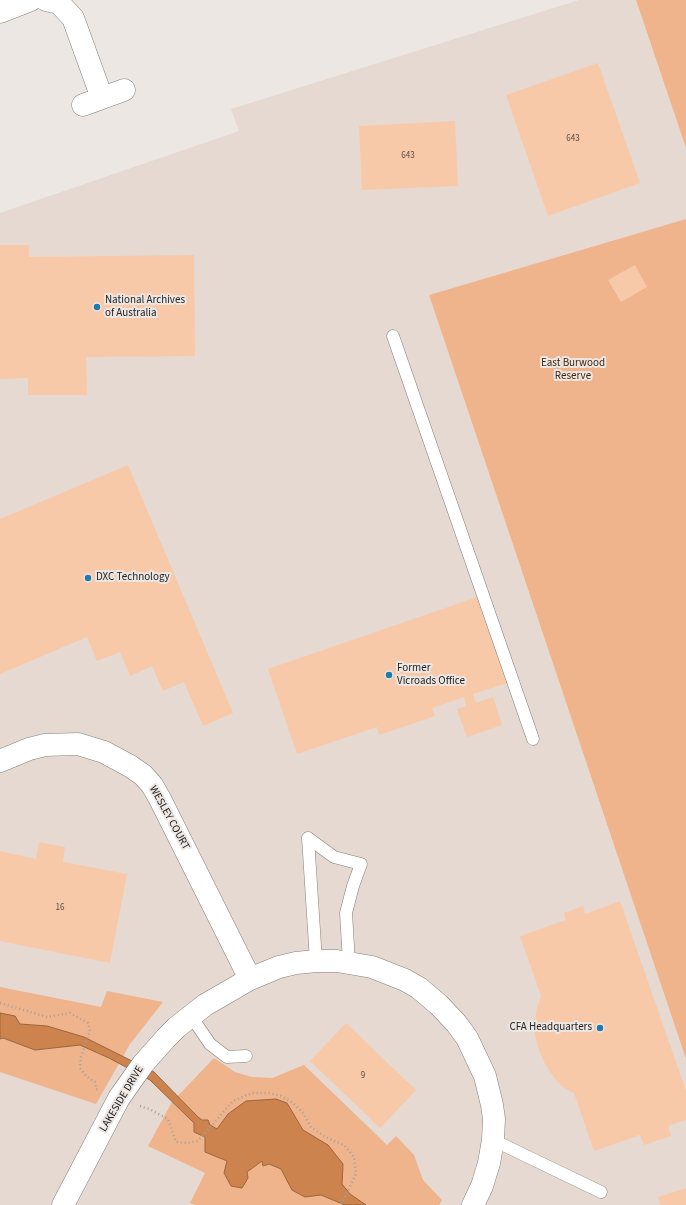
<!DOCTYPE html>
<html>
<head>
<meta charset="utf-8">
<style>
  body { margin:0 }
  canvas { display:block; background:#ece7e3 }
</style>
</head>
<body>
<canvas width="686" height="1205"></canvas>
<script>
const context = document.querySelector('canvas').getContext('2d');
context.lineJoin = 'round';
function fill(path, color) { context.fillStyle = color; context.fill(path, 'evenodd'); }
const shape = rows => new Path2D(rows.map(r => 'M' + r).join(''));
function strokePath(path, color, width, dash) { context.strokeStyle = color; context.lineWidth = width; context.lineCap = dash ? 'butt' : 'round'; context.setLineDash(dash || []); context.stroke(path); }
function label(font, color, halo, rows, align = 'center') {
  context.font = font + ' "Source Sans 3",sans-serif'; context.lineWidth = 4; context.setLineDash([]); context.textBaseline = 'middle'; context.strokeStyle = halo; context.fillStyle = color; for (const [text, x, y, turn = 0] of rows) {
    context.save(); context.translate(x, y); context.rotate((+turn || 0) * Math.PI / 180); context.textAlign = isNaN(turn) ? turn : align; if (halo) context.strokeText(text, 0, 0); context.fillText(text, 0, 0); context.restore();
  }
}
fill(shape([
  [579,0,636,0,686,148,686,219,429,295,686,1059,686,1205,0,1205,0,213,239,131,231,109]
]), '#e5d9d1');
fill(shape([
  [636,0,686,0,686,148],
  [686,219,686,1059,429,295],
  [0,987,101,1007,107,991,163,1002,130,1044,96,1104,0,1072],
  [214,1058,235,1072,252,1077,272,1078,304,1065,387,1145,396,1136,414,1155,423,1180,442,1200,439,1205,195,1205,190,1203,205,1173,148,1146,172,1102]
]), '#efb48b');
const water = shape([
  [0,1013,15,1016,20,1024,47,1026,84,1037,154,1072,198,1117,202,1120,208,1120,210,1125,217,1129,228,1114,246,1101,276,1099,287,1103,303,1130,328,1145,343,1164,342,1184,350,1194,366,1205,345,1205,321,1195,305,1197,292,1190,281,1169,269,1164,263,1166,262,1161,247,1172,248,1178,242,1188,231,1186,224,1173,227,1161,205,1152,205,1137,194,1132,194,1123,150,1080,109,1058,80,1045,35,1050,3,1038,0,1039,0,1013]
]);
fill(water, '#cc834d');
strokePath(water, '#9a6640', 1);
fill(shape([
  [598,63,640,183,548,216,506,95],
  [455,121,458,186,362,190,359,126],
  [0,245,29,245,29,257,194,255,195,356,86,357,87,395,28,395,28,378,0,379],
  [635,265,647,287,621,302,608,280],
  [128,465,233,713,203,726,184,682,163,691,152,666,130,676,120,652,97,661,87,637,0,674,0,519],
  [480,596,510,682,473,694,476,703,493,697,502,725,467,737,457,709,466,706,464,697,432,708,435,716,379,735,377,727,297,754,268,669],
  [39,842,65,847,63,862,127,874,110,963,0,941,0,851,36,859],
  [620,901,686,1091,686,1120,668,1126,671,1136,644,1145,640,1135,594,1151,574,1093,562,1087,553,1076,545,1064,539,1050,535,1035,535,1021,537,1008,541,996,520,936,566,920,564,913,583,906,585,914],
  [346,1023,416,1090,380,1128,310,1061],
  [686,1188,686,1205,661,1205,658,1197]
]), '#f8c9a9');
const lane = shape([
  [393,336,533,739],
  [308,838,334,857,361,864,353,886,346,913,349,962],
  [308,838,316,961],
  [191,1016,210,1044,227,1057,246,1056],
  [493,1140,601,1192]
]);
const street = shape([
  [46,0,59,3,73,18,102,98],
  [0,12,31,0],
  [83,105,124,90],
  [0,761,29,749,45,745,78,744,104,752,130,766,143,775,152,785,160,799,250,979],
  [63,1205,119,1098,143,1064,166,1038,177,1027,205,1005,250,979,279,967,296,963,316,961,337,961,372,967,405,980,419,988,439,1005,456,1023,467,1038,485,1076,492,1105,494,1119,493,1140,489,1163,482,1186,473,1205]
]);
strokePath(lane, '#84807c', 13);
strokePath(street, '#84807c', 23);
strokePath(shape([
  [0,1003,47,1017,70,1013,88,1023,90,1031,81,1057,80,1068,86,1076,95,1082,96,1089,98,1090],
  [140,1106,149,1109,168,1119,176,1142,188,1143,198,1141,233,1101,252,1093,269,1093,281,1096,293,1103,303,1113,311,1127,325,1137,344,1145,354,1157,356,1174,341,1205]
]), '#a5a19e', 2.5, [1, 3]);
strokePath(lane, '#fff', 12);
strokePath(street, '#fff', 22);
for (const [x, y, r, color] of [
  [97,307,4,"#1f7ba9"],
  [88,578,4,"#1f7ba9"],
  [389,675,4,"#1f7ba9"],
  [600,1028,4,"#1f7ba9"]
]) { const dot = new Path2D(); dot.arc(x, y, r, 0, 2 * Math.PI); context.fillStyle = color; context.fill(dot); strokePath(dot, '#ece7e3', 1.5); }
label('9px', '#594c43', null, [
  ["643",573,139],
  ["643",408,156],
  ["16",60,908],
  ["9",363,1076]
]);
label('11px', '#242221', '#ece7e3', [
  ["National Archives",105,301],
  ["of Australia",105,314],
  ["DXC Technology",96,578],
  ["Former",397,669],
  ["Vicroads Office",397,682],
  ["CFA Headquarters",592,1028,"right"]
], 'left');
label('11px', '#44260f', '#ece7e3', [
  ["East Burwood",573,364],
  ["Reserve",573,377]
]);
label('11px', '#242221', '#ece7e3', [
  ["WESLEY COURT",169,818,61],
  ["LAKESIDE DRIVE",122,1099,-59]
]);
</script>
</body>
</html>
